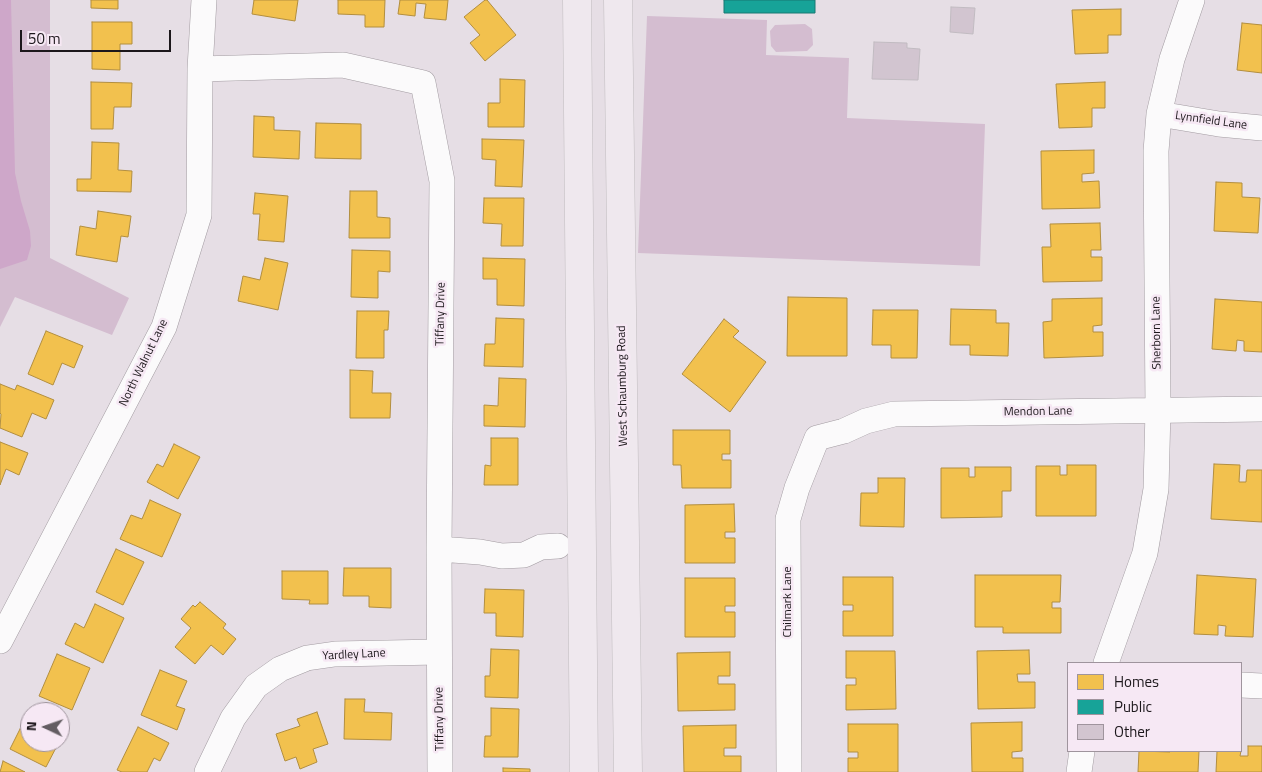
<!DOCTYPE html>
<html>
<head>
<meta charset="utf-8">
<style>
  body { margin:0 }
  #map { position:relative; width:1262px; height:772px; overflow:hidden; background:#e6dee5; font-family:"Titillium Web",sans-serif }
  canvas { display:block }
  .legend { position:absolute; left:1067px; top:662px; width:175px; height:90px; box-sizing:border-box; background:#f6e8f4; border:1px solid #9f949d; margin:0; padding:6px 9px; list-style:none; font-size:15px; color:#1c171b }
  .legend li { display:flex; align-items:center; gap:10px; height:25px }
  .legend b { width:25px; border:1px solid #9f949d }
  .north { position:absolute; left:20px; top:702px; width:50px; height:50px; box-sizing:border-box; background:#f6e8f4; border:1px solid #9f949d; border-radius:50%; rotate:273deg; font-size:14px; font-weight:700; line-height:20px; text-align:center; color:#1c171b }
  .north::after { content:''; display:block; margin:auto; width:18px; height:22px; background:#635d62; clip-path:polygon(50% 0,100% 100%,50% 72%,0 100%) }
  .scale { position:absolute; left:20px; top:30px; width:151px; height:22px; box-sizing:border-box; border:2px solid #1c171b; border-top:0; padding-left:6px; font-size:15px; line-height:18px; white-space:nowrap; color:#1c171b; -webkit-text-stroke:4px #f6e8f4; paint-order:stroke }
</style>
</head>
<body>
<div id="map">
<canvas width="1262" height="772"></canvas>
<ul class="legend">
<li><b style="height:14px;background:#f2c14e"></b>Homes</li>
<li><b style="height:14px;background:#17a398"></b>Public</li>
<li><b style="height:14px;background:#d2c5d0"></b>Other</li>
</ul>
<div class="north">N</div>
<div class="scale">50 m</div>
</div>
<script>
const context = document.querySelector('canvas').getContext('2d');
context.lineJoin = 'round';
function fill(path, color) { context.fillStyle = color; context.fill(path, 'evenodd'); }
const shape = rows => new Path2D(rows.map(r => 'M' + r).join(''));
function strokePath(path, color, width, dash) { context.strokeStyle = color; context.lineWidth = width; context.lineCap = dash ? 'butt' : 'round'; context.setLineDash(dash || []); context.stroke(path); }
function label(font, color, halo, rows, align = 'center') {
  context.font = font + ' "Titillium Web",sans-serif'; context.lineWidth = 5; context.setLineDash([]); context.textBaseline = 'middle'; context.strokeStyle = halo; context.fillStyle = color; for (const [text, x, y, turn = 0] of rows) {
    context.save(); context.translate(x, y); context.rotate((+turn || 0) * Math.PI / 180); context.textAlign = isNaN(turn) ? turn : align; if (halo) context.strokeText(text, 0, 0); context.fillText(text, 0, 0); context.restore();
  }
}
fill(shape([
  [0,0,50,0,50,258,129,298,112,335,15,297,0,327],
  [647,16,767,20,766,55,849,58,847,118,985,124,980,266,638,253],
  [805,24,812,29,813,45,807,51,776,52,771,46,770,31,775,25]
]), '#d4bdd0');
fill(shape([
  [0,0,11,0,15,173,21,201,30,231,31,246,27,260,0,269]
]), '#cea7c9');
const homes = shape([
  [91,0,118,0,118,9,91,8,91,0],
  [254,0,298,0,295,21,252,14,254,0],
  [338,0,385,0,384,27,365,27,365,15,338,14,338,0],
  [400,0,448,0,446,20,424,18,426,4,416,3,415,16,398,14,400,0],
  [485,0,487,0,516,35,485,61,470,43,480,35,464,17,485,0],
  [1121,9,1121,35,1108,35,1108,53,1075,54,1072,10,1121,9],
  [92,22,132,22,132,44,120,44,120,70,92,69,92,22],
  [1242,23,1262,25,1262,73,1237,70,1242,23],
  [500,79,525,80,524,127,488,127,488,103,500,103,500,79],
  [91,82,132,83,131,107,114,107,113,129,91,129,91,82],
  [1105,82,1105,108,1092,108,1092,127,1059,128,1056,84,1105,82],
  [254,116,274,117,274,130,300,131,299,159,253,157,254,116],
  [316,123,361,124,361,159,315,158,316,123],
  [482,139,524,140,522,187,495,186,496,160,482,159,482,139],
  [92,142,119,143,118,170,132,171,131,192,77,191,77,179,91,179,92,142],
  [1094,150,1094,173,1082,174,1082,182,1099,181,1100,208,1042,209,1041,151,1094,150],
  [1216,182,1242,183,1242,197,1260,198,1258,233,1214,231,1216,182],
  [350,191,377,191,377,217,390,218,390,238,349,238,350,191],
  [255,193,288,196,284,242,258,240,260,214,253,214,255,193],
  [484,198,524,198,523,246,501,246,502,224,483,223,484,198],
  [98,211,131,216,128,237,121,236,117,262,76,255,80,226,96,229,98,211],
  [1100,223,1101,250,1091,250,1091,257,1102,257,1102,281,1043,282,1042,247,1051,247,1050,224,1100,223],
  [352,250,390,251,390,272,378,271,378,298,351,297,352,250],
  [265,258,288,263,278,310,238,301,243,276,260,280,265,258],
  [483,258,525,259,524,306,497,305,497,279,483,279,483,258],
  [788,297,847,298,847,356,787,356,788,297],
  [1102,298,1102,325,1093,326,1093,332,1103,332,1103,356,1044,358,1043,322,1052,321,1052,299,1102,298],
  [1215,299,1262,302,1262,352,1244,351,1244,341,1237,340,1236,351,1212,349,1215,299],
  [951,309,996,310,996,323,1009,323,1008,356,970,355,970,345,950,345,951,309],
  [873,310,918,310,917,358,891,358,891,345,872,345,873,310],
  [357,311,389,311,388,330,384,330,384,358,356,358,357,311],
  [496,318,524,319,523,367,484,366,485,344,495,344,496,318],
  [724,319,739,331,733,337,766,362,730,412,682,374,724,319],
  [46,331,83,346,74,368,62,363,53,385,28,374,46,331],
  [350,370,373,371,372,393,391,393,390,418,350,418,350,370],
  [499,378,526,379,525,427,484,426,484,405,498,406,499,378],
  [0,384,15,390,17,385,54,400,46,419,32,413,22,437,0,428,1,414,0,413,0,384],
  [673,430,730,430,730,454,722,454,722,460,731,460,731,488,682,488,681,465,673,465,673,430],
  [491,438,518,438,518,485,484,485,485,465,491,466,491,438],
  [0,442,28,453,19,475,6,469,0,485,0,442],
  [174,444,200,457,178,499,147,482,157,464,163,467,174,444],
  [1214,464,1240,465,1239,482,1246,482,1247,470,1262,470,1262,522,1211,519,1214,464],
  [1067,465,1096,465,1096,516,1036,516,1036,466,1060,466,1060,475,1067,475,1067,465],
  [975,467,1011,467,1011,491,1002,491,1002,517,941,518,941,468,969,468,969,477,975,477,975,467],
  [878,478,905,478,904,527,860,526,861,493,878,493,878,478],
  [150,500,181,514,162,557,120,539,131,515,142,519,150,500],
  [734,504,735,532,725,532,725,538,735,538,735,563,685,563,685,505,734,504],
  [116,549,144,562,123,605,96,592,116,549],
  [344,568,391,568,391,608,369,607,369,596,343,596,344,568],
  [282,571,328,571,328,604,309,604,310,600,282,599,282,571],
  [975,575,1061,575,1060,602,1052,602,1052,608,1061,608,1061,633,1003,633,1003,627,975,627,975,575],
  [1197,575,1256,579,1253,637,1225,636,1226,626,1218,625,1218,635,1194,634,1197,575],
  [843,577,893,577,893,636,843,636,843,611,853,611,853,605,843,605,843,577],
  [685,578,735,578,735,606,725,606,725,612,735,612,735,637,685,637,685,578],
  [485,589,524,590,523,637,496,636,496,613,484,613,485,589],
  [200,602,226,624,223,628,236,639,223,655,211,645,195,664,175,647,191,628,181,619,193,605,195,607,200,602],
  [95,604,124,618,103,663,65,644,75,623,84,628,95,604],
  [491,649,519,650,518,698,485,697,485,676,490,676,491,649],
  [1029,650,1030,674,1017,674,1018,682,1035,682,1035,708,978,709,977,651,1029,650],
  [846,651,895,651,896,709,846,710,846,685,856,685,856,678,846,678,846,651],
  [730,652,730,676,718,676,718,684,735,684,735,710,678,711,677,653,730,652],
  [57,654,90,668,72,710,39,696,57,654],
  [160,670,187,681,176,706,185,709,177,730,141,715,160,670],
  [345,699,365,699,364,712,392,713,391,740,344,739,345,699],
  [491,708,519,709,518,757,484,757,485,736,491,736,491,708],
  [317,712,328,744,313,749,317,762,300,769,296,757,285,761,276,734,300,726,297,719,317,712],
  [60,722,67,725,60,739,60,722],
  [1022,722,1022,751,1012,752,1012,758,1023,758,1023,772,972,772,971,723,1022,722],
  [848,724,898,724,898,772,848,772,848,758,858,758,858,752,848,752,848,724],
  [736,725,736,748,724,748,724,756,741,756,741,772,684,772,683,726,736,725],
  [138,727,169,743,160,761,154,758,147,772,122,772,117,770,138,727],
  [20,729,29,734,30,732,30,742,59,742,46,767,10,749,20,729],
  [1248,746,1262,746,1262,772,1216,772,1217,751,1241,751,1240,756,1248,756,1248,746],
  [1139,751,1170,752,1171,751,1199,751,1198,772,1138,772,1139,751],
  [3,761,25,772,0,772,3,761],
  [503,768,530,769,530,772,503,772,503,768]
]);
fill(homes, '#f2c14e');
strokePath(homes, '#b28e3f', 1);
const public = shape([
  [724,0,815,0,815,13,724,13,724,0]
]);
fill(public, '#17a398');
strokePath(public, '#187972', 1);
const building = shape([
  [951,7,975,8,973,34,950,32,951,7],
  [874,42,907,43,907,48,920,49,918,80,872,79,874,42]
]);
fill(building, '#d2c5d0');
strokePath(building, '#c1bbc1', 1);
const minor = shape([
  [200,69,343,65,423,83,442,181,439,549,440,772],
  [1159,114,1219,124,1262,128],
  [439,549,480,552,502,556,524,555,541,547,558,546],
  [0,641,164,327,199,215,200,69,204,0],
  [1106,663,1145,553,1156,489,1158,410,1156,151,1159,114,1172,59,1192,0],
  [1241,685,1262,686],
  [207,772,233,718,256,686,280,669,307,658,335,654,439,652],
  [789,772,788,519,797,488,817,438,844,431,866,421,894,414,1262,409],
  [1079,772,1082,751]
]);
const major = shape([
  [577,0,584,772],
  [618,0,628,772]
]);
strokePath(minor, '#a29ba1', 26);
strokePath(major, '#c0bcbf', 29);
strokePath(minor, '#fbfafb', 25);
strokePath(major, '#efe8ee', 28);
label('12px', '#1c171b', '#f6e8f4', [
  ["Lynnfield Lane",1211,121,8],
  ["Tiffany Drive",441,314,-89],
  ["Sherborn Lane",1157,333,-91],
  ["North Walnut Lane",144,363,-64],
  ["West Schaumburg Road",623,386,-91],
  ["Mendon Lane",1038,412,-1],
  ["Chilmark Lane",788,602,-90],
  ["Yardley Lane",354,655,-3],
  ["Tiffany Drive",440,719,-91]
]);
</script>
</body>
</html>
